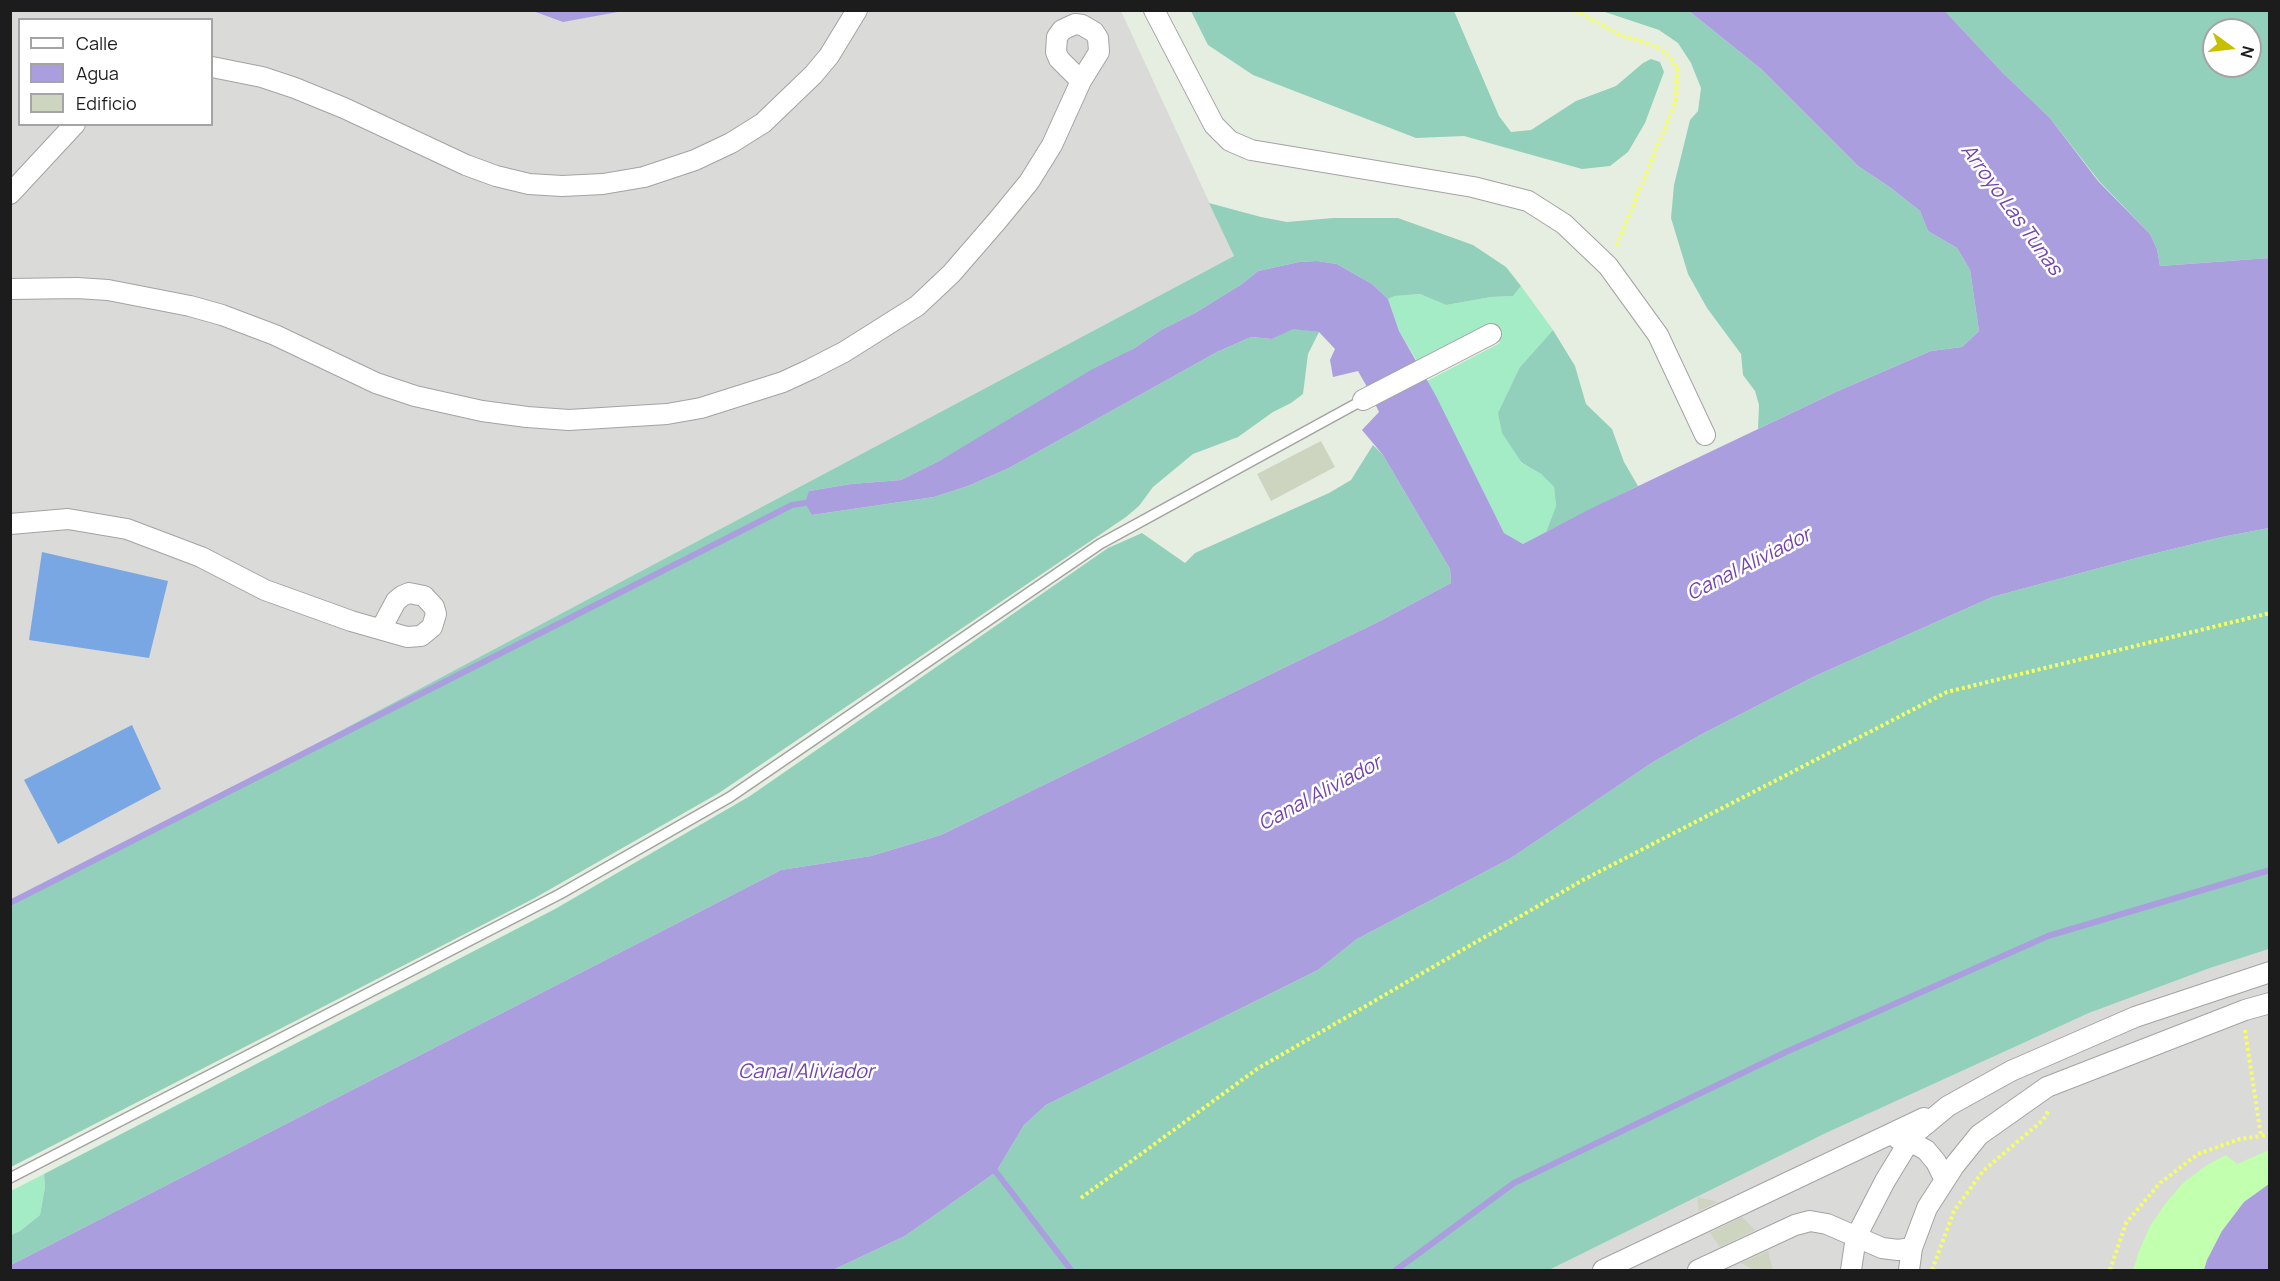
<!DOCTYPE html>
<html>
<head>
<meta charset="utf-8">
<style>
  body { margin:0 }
  #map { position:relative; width:2280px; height:1281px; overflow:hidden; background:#e6eee1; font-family:Manrope,sans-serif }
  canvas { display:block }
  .frame { position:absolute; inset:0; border:12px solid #1c1c1c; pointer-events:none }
  .legend { position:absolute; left:18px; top:18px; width:195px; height:108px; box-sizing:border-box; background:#fff; border:2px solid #a4a4a4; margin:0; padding:8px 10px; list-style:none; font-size:18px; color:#1c1c1c }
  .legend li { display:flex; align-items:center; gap:12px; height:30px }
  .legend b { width:30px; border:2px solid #a4a4a4 }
  .north { position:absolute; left:2202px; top:18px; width:60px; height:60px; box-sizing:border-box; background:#fff; border:2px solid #a4a4a4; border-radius:50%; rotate:105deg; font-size:16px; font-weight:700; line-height:24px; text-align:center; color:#1c1c1c }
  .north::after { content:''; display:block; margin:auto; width:21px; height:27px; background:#c8bf00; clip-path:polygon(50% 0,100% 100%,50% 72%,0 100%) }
</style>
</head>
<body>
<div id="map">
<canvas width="2280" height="1281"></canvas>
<div class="frame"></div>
<ul class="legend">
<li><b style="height:8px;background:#fff"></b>Calle</li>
<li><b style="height:16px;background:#aa9edf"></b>Agua</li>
<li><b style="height:16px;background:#cdd5c1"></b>Edificio</li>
</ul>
<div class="north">N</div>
</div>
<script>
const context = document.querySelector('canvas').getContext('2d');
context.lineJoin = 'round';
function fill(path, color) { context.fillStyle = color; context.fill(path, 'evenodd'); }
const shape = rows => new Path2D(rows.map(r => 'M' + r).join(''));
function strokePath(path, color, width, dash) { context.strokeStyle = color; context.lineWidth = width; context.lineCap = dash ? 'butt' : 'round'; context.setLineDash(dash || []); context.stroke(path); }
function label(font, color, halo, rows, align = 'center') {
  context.font = font + ' Manrope,sans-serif'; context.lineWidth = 5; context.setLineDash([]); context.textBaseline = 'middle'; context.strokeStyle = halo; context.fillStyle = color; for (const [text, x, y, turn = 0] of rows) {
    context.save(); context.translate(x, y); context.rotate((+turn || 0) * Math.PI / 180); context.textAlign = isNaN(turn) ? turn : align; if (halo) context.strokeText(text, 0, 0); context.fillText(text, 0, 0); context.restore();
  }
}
fill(shape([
  [11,11,1121,11,1234,256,11,906],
  [20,20,212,20,212,124,20,124],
  [2269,949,2269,1270,1549,1270,1826,1133,2089,1013,2210,968]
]), '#dadad9');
fill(shape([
  [1521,286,1553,330,1520,367,1521,463,1541,474,1554,487,1556,506,1546,532,1523,544,1504,533,1427,381,1500,343,1491,325,1417,361,1399,331,1388,299,1395,296,1420,294,1446,305,1491,297,1513,296],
  [44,1174,45,1187,40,1215,20,1231,11,1235,11,1191]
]), '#a3ecc5');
fill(shape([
  [1191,11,1454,11,1499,116,1511,132,1531,130,1576,101,1616,86,1643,63,1651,59,1660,62,1664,72,1645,123,1628,152,1610,166,1582,169,1464,136,1416,138,1253,75,1208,45],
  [1602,11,1689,11,1761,69,1858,166,1891,188,1920,211,1928,231,1957,248,1970,270,1979,331,1962,347,1931,351,1838,391,1758,429,1759,405,1755,391,1743,375,1741,354,1707,308,1688,274,1671,218,1674,185,1690,120,1698,111,1701,88,1691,63,1678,43,1659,30],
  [1945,11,2269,11,2269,258,2160,266,2157,249,2150,234,2099,181,2050,118,2002,72],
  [2214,30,2250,30,2250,66,2214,66],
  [1209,203,1261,217,1287,222,1333,218,1398,218,1473,245,1506,267,1521,286,1513,296,1491,297,1446,305,1420,294,1395,296,1388,299,1372,284,1337,264,1317,261,1299,262,1258,271,1242,284,1195,313,1161,330,1133,349,939,461,901,480,851,484,809,491,812,515,934,497,968,486,1009,468,1217,352,1251,337,1272,339,1293,328,1319,332,1308,354,1303,394,1291,403,1273,412,1238,437,1193,454,1153,487,1139,506,1126,517,719,793,533,899,11,1167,11,906,1234,256],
  [1553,330,1575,366,1586,404,1612,429,1624,462,1638,486,1546,532,1556,506,1554,487,1541,474,1522,463,1502,433,1498,413,1520,367],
  [1373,445,1383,455,1450,569,1451,583,1380,621,941,835,871,856,781,870,11,1265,11,1235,20,1231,40,1215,45,1187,44,1174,555,909,750,796,1108,548,1142,533,1185,563,1195,553,1329,493,1351,480],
  [2269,528,2269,949,2210,968,2089,1013,1826,1133,1549,1270,833,1270,905,1236,996,1172,1024,1125,1046,1105,1318,970,1357,939,1511,858,1653,762,1702,734,1813,677,1992,597,2140,557,2222,537]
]), '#93d0bb');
fill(shape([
  [2269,1150,2269,1184,2244,1202,2222,1231,2207,1260,2204,1270,2133,1270,2139,1251,2150,1226,2165,1204,2184,1182,2207,1165,2226,1155,2237,1164]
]), '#c2ffae');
fill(shape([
  [42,552,168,581,149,658,29,640],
  [132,725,161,789,58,844,24,780]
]), '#79a7e3');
fill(shape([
  [533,11,532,11,623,11,563,22],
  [1689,11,1945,11,2002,72,2050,118,2098,181,2150,234,2157,249,2160,266,2269,258,2269,528,2222,537,2140,557,1992,597,1813,677,1702,734,1653,762,1511,858,1357,939,1318,970,1046,1105,1024,1125,996,1172,905,1236,833,1270,11,1270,11,1265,781,870,871,856,941,835,1380,621,1451,583,1450,569,1383,455,1362,430,1379,412,1367,387,1358,371,1333,377,1330,360,1335,349,1319,332,1293,329,1272,339,1251,337,1217,352,1009,468,968,486,934,497,812,515,805,503,809,491,851,484,901,480,939,461,1091,370,1133,349,1161,330,1195,313,1242,284,1258,271,1299,262,1317,261,1337,264,1372,284,1388,299,1399,331,1436,396,1504,533,1523,544,1590,509,1838,391,1931,351,1962,347,1979,331,1970,270,1957,248,1928,231,1920,211,1891,188,1858,166,1761,69],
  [2269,1184,2269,1270,2204,1270,2207,1260,2222,1231,2244,1202]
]), '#aa9edf');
strokePath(shape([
  [10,903,792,505,805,503],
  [996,1172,1071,1270],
  [1396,1270,1514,1183,1786,1052,2048,936,2270,870]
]), '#aa9edf', 6);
fill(shape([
  [1321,441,1335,467,1271,501,1257,474],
  [1697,1197,1714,1201,1718,1202,1699,1211],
  [1742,1217,1755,1230,1720,1247,1710,1233],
  [1768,1251,1773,1270,1754,1270,1741,1263]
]), '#cdd5c1');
const service = shape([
  [10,1178,560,894,730,797,1100,544,1363,400]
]);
const minor = shape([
  [1154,10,1214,125,1230,141,1251,150,1473,187,1528,201,1564,224,1608,266,1658,335,1705,435],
  [212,67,262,77,295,88,344,108,466,165,496,176,529,184,562,186,603,184,644,177,695,160,731,143,763,123,813,75,829,56,857,10],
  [10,194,75,124],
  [10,289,77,288,108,290,190,306,222,315,275,335,376,383,415,396,482,411,527,417,569,420,667,414,701,408,783,382,811,369,844,352,917,306,951,274,997,221,1029,182,1052,145,1081,81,1099,52,1098,38,1094,32,1082,25,1075,24,1062,30,1057,37,1056,52,1059,59,1081,81],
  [1363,400,1491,334],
  [10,524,68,519,127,529,201,557,265,590,351,621,407,637,421,636,432,627,436,614,434,607,424,596,409,593,402,596,396,601,381,629],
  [1898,1139,1909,1141,1926,1150,1936,1162,1945,1180],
  [1603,1270,1924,1118],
  [1698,1270,1795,1225,1810,1221,1827,1224,1882,1248,1898,1250,1912,1248],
  [1851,1270,1856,1237,1885,1181,1913,1135,1948,1106,2011,1071,2135,1017,2270,972],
  [1909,1270,1912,1248,1927,1208,1954,1166,1979,1135,2047,1087,2245,1010,2270,1003]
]);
strokePath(service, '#a3a3a3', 12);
strokePath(minor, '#a3a3a3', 22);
strokePath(shape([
  [1575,10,1620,35,1658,47,1669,56,1677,68,1676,101,1616,247],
  [2245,1030,2261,1136,2270,1134],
  [1081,1198,1257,1069,1583,880,1947,692,2270,613],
  [1932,1270,1954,1211,1983,1171,2043,1120,2049,1110],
  [2110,1270,2126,1223,2160,1183,2198,1154,2240,1139,2261,1136]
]), '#f6ff61', 4, [3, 3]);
strokePath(service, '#fff', 9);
strokePath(minor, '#fff', 20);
label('italic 20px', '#7543b0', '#fff', [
  ["Arroyo Las Tunas",2011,210,54],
  ["Canal Aliviador",1749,565,-27],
  ["Canal Aliviador",1320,794,-28],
  ["Canal Aliviador",806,1072]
]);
</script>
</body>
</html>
